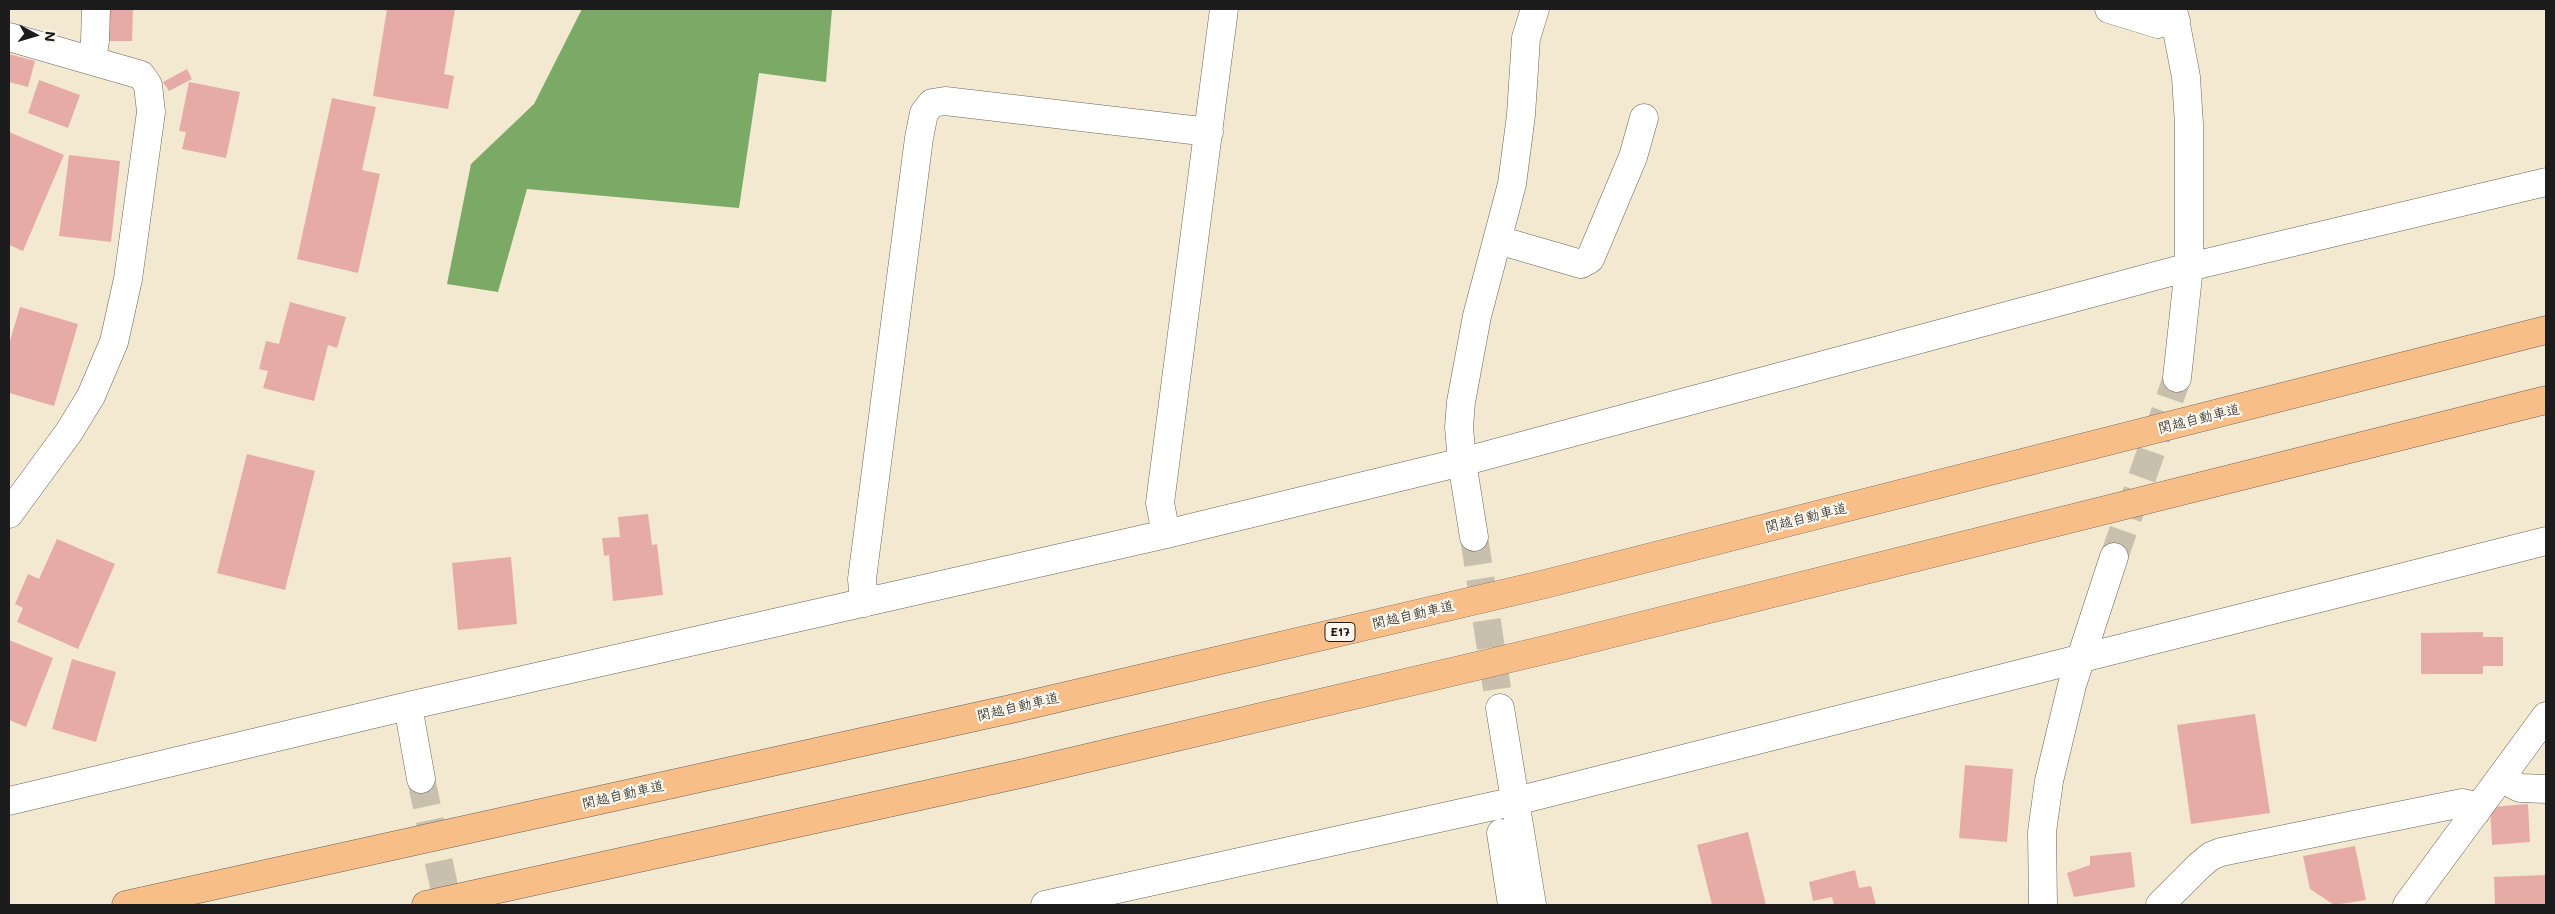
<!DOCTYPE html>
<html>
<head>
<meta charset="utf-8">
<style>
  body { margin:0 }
  #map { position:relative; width:2555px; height:914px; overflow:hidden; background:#f3e9d1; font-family:Mali,sans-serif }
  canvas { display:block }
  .frame { position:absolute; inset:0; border:10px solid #1c1c1c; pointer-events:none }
  .north { position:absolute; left:10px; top:10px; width:50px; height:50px; -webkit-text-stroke:4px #fbf7ec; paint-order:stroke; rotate:96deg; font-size:14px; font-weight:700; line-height:20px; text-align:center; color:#1c1c1c }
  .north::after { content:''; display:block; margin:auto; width:18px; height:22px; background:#1c1c1c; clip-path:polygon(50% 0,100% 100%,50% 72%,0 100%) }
</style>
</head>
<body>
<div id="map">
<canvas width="2555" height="914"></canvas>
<div class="frame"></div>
<div class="north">N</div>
</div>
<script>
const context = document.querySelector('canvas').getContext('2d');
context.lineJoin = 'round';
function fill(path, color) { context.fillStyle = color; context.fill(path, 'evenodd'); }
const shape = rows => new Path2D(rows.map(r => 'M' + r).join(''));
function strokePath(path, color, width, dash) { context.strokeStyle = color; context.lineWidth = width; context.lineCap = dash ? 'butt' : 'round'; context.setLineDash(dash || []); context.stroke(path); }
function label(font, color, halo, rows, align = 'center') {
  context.font = font + ' Mali,"Klee One",sans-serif'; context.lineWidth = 4.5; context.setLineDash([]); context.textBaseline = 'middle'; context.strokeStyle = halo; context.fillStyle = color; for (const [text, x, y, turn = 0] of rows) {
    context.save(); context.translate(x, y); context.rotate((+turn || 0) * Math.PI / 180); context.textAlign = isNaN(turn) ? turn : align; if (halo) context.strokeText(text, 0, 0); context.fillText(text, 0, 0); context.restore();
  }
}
fill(shape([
  [582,9,832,9,826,82,759,73,739,208,527,189,498,292,447,284,471,164,534,104]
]), '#7aaa65');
fill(shape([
  [106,9,133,9,132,41,106,41],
  [387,9,455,9,444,74,454,76,448,109,373,96],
  [9,54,35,61,28,87,9,82],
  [187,69,192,79,169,91,163,82],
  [39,80,80,95,68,128,28,113],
  [189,82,240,92,226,158,182,149,186,132,179,131],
  [332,98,376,107,362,170,380,174,358,273,297,259],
  [9,132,64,155,23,251,9,245],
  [69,155,120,161,111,242,59,236],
  [290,302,346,317,337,348,328,345,314,401,263,388,268,371,259,369,266,341,279,344],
  [20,307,78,324,54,406,9,393,9,344],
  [247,454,315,471,285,590,217,573],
  [648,514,652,545,657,544,663,595,613,601,609,555,604,556,602,538,620,537,618,517],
  [57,539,115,564,78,649,17,622,23,608,15,604,28,574,39,579],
  [511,557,517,624,458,630,452,563],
  [2483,632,2483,637,2503,637,2503,666,2483,666,2483,674,2421,674,2421,633],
  [9,640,53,658,26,727,9,720],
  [72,659,116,672,96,742,52,729],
  [2255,714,2270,813,2191,824,2177,725],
  [1965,765,2013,769,2007,842,1959,838],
  [2528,804,2530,842,2492,845,2490,807],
  [1748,832,1766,905,1712,905,1697,845],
  [2355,846,2366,900,2334,905,2310,889,2303,856],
  [2131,852,2135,887,2074,897,2067,873,2090,865,2090,856],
  [1855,870,1859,888,1871,886,1876,905,1834,905,1832,897,1813,901,1809,882],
  [2546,875,2546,905,2495,905,2494,877]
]), '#e7aba7');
strokePath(shape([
  [1474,537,1500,708],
  [2114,557,2177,378],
  [421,779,448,905]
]), '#c8c0ad', 28, [28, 14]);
const minor = shape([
  [2109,9,2158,24,2176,21],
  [2173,9,2186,77,2189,124,2189,267,2177,378],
  [9,37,141,75,148,85,151,112,128,279,114,342,91,396,69,432,9,514],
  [92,59,95,41,96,9],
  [1498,240,1581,264,1590,259,1633,157,1644,118],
  [1166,534,1160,503,1224,9],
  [1474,537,1462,462,1459,427,1461,402,1477,316,1512,184,1521,115,1526,38,1535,9],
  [864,603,862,579,919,138,924,113,932,103,945,101,1209,132],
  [408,706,421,779],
  [1500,708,1532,905],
  [2502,779,2520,788,2546,789],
  [9,801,408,706,1166,534,1462,462,2189,267,2546,182],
  [1501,833,1512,905],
  [1045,905,1516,801,2546,541],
  [2043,905,2042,832,2049,781,2072,685,2114,557],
  [2160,905,2199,866,2211,856,2221,852,2462,803,2471,805,2476,812],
  [2407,905,2546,716]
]);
const highway = shape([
  [126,905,1011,709,1545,584,2546,330],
  [426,905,1024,773,1549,649,2546,400]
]);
strokePath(minor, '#67645b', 29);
strokePath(highway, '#67645b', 29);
strokePath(minor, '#fff', 28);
strokePath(highway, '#f7be87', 28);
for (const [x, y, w] of [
  [1340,632,30]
]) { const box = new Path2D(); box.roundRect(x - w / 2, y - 9.5, w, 19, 4); context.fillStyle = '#fbf7ec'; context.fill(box); strokePath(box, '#1c1c1c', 1); }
label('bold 12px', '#1c1c1c', null, [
  ["E17",1340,632]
]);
label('14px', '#1c1c1c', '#fbf7ec', [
  ["関越自動車道",2199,419,-14],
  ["関越自動車道",1806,518,-14],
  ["関越自動車道",1413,615,-13],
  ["関越自動車道",1018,707,-13],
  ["関越自動車道",623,795,-13]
]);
</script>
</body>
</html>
